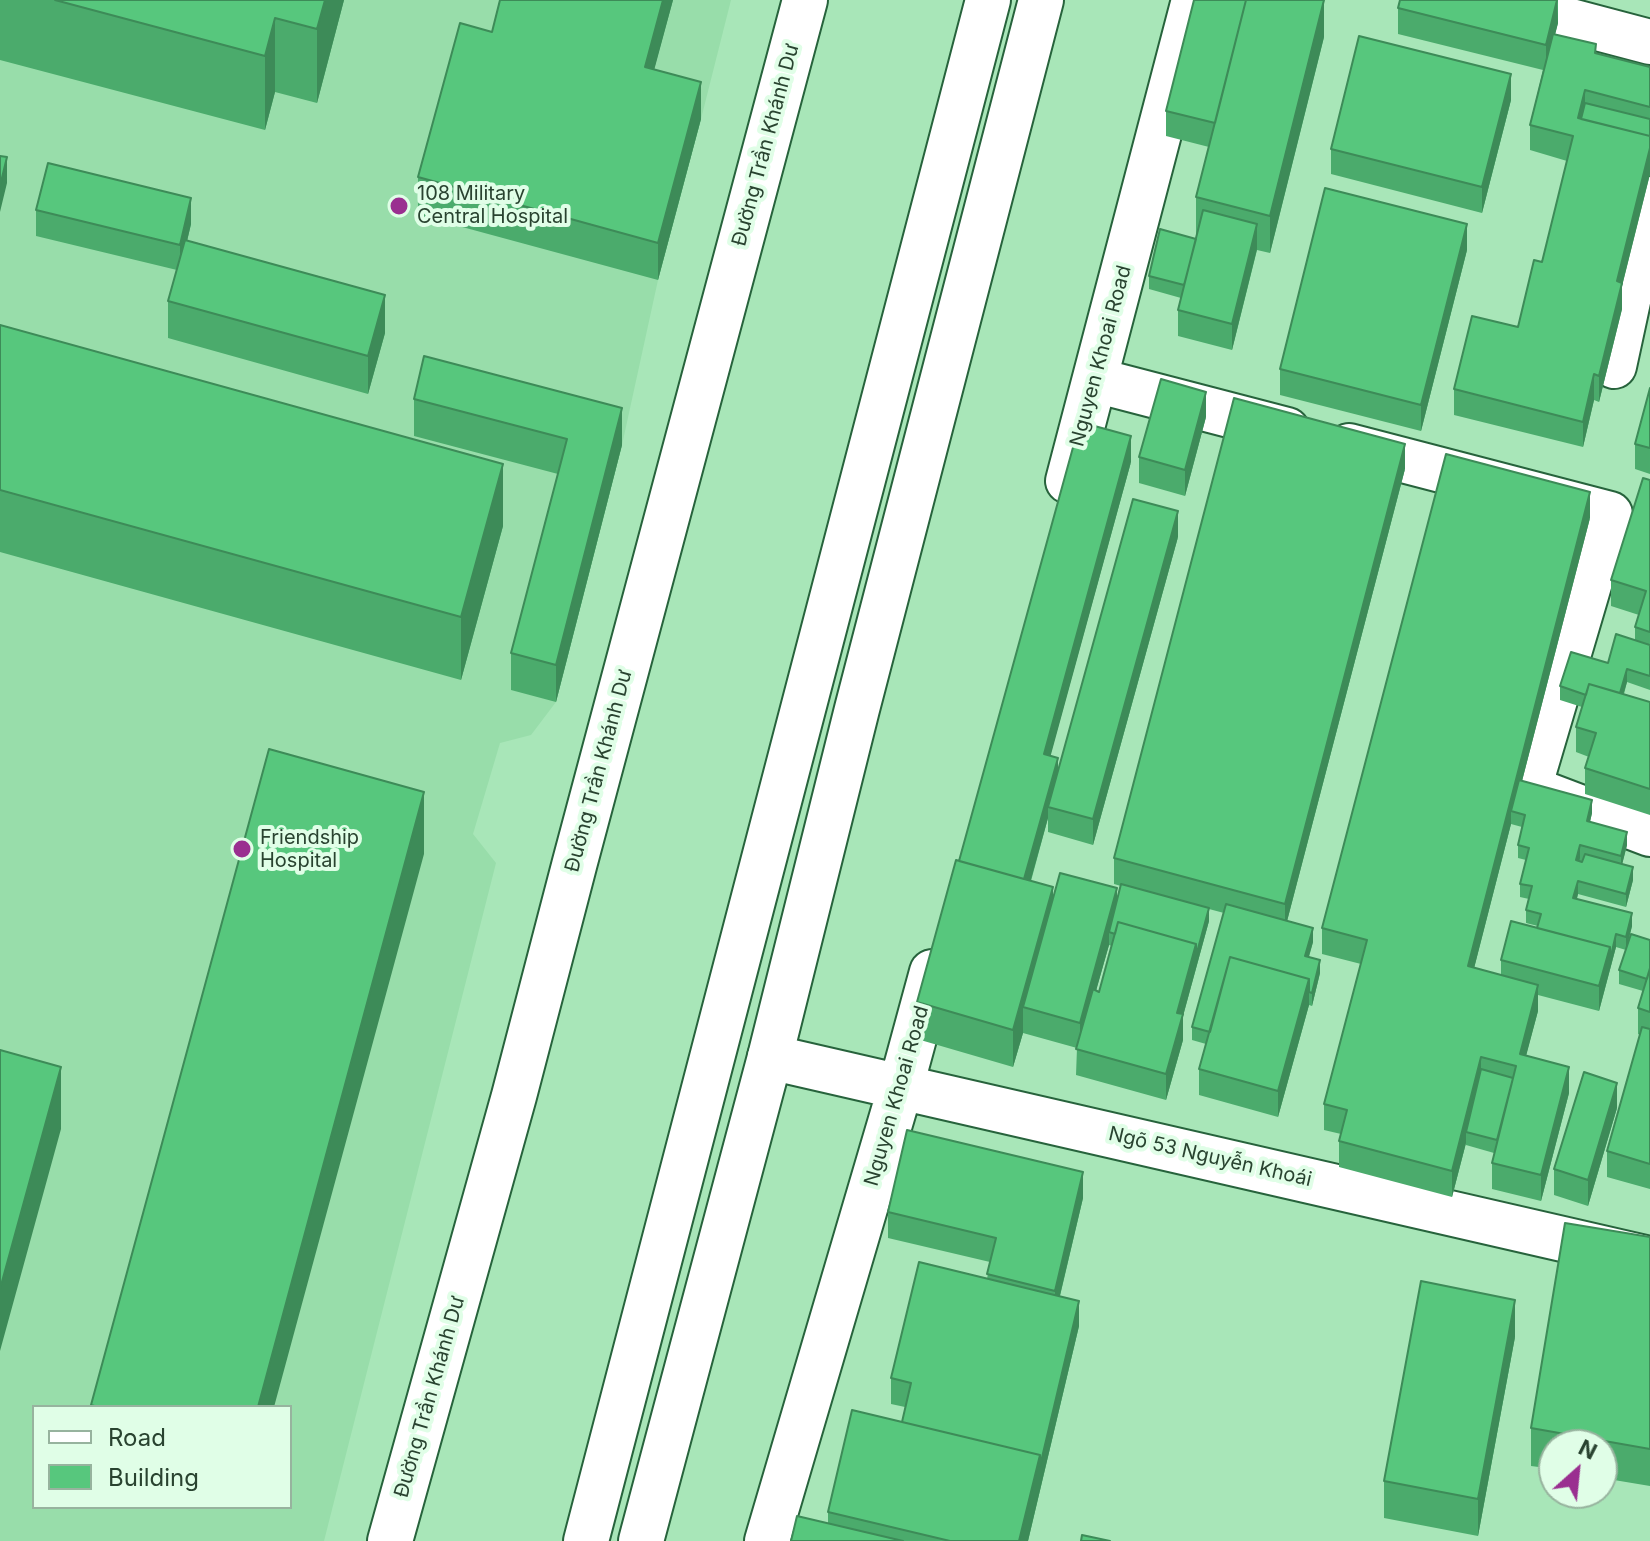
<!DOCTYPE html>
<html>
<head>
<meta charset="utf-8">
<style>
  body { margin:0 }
  #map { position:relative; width:1650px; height:1541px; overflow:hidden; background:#a8e6b8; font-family:Inter,sans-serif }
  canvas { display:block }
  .legend { position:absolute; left:32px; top:1405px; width:260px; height:104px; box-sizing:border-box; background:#e0fee7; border:2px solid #97b39e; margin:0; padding:10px 14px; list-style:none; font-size:24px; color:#294330 }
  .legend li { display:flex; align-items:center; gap:16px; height:40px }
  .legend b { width:40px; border:2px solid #97b39e }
  .north { position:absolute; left:1538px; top:1429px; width:80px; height:80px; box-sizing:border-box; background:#e0fee7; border:2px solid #97b39e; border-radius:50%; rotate:27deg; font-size:22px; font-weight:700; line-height:32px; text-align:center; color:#294330 }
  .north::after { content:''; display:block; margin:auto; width:28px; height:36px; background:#9a2f90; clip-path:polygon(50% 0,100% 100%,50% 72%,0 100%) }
</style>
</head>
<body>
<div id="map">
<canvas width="1650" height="1541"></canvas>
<ul class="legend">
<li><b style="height:10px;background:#fff"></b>Road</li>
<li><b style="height:22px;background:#57c77d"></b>Building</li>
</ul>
<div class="north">N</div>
</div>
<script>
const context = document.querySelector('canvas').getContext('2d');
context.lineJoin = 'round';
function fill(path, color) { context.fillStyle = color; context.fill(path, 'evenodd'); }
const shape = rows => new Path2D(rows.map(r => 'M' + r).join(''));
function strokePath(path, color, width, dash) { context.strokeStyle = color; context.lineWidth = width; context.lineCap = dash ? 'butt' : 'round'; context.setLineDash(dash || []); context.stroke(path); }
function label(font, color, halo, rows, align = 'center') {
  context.font = font + ' Inter,sans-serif'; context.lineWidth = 8; context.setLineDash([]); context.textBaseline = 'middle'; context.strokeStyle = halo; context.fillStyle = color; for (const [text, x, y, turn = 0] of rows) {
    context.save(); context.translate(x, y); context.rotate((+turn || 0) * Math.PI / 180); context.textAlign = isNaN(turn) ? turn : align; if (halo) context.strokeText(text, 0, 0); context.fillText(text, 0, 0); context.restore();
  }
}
fill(shape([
  [0,0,731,0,701,119,658,280,622,445,556,702,531,735,500,743,473,834,496,863,324,1541,0,1541],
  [34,1407,290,1407,290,1507,34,1507]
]), '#98ddaa');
const minor = shape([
  [1491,0,1650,42],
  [1614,366,1650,199],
  [1095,380,1287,430],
  [1349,446,1610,514,1529,788,1650,834],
  [1068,481,1194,0],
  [770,1057,1650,1259],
  [767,1541,901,1086,932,972]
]);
const major = shape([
  [390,1541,514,1096,575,862,805,0],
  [586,1541,988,0],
  [641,1541,770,1057,857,709,1041,0]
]);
strokePath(minor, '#27633c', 48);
strokePath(major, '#27633c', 48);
strokePath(minor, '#fff', 44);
strokePath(major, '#fff', 44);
fill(shape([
  [0,0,344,0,317,103,275,92,265,130,0,60],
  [500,0,673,0,654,69,701,119,658,280,418,215,418,177,492,32],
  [1558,0,1558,23,1555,34,1596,54,1650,67,1650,174,1622,286,1622,309,1599,402,1594,400,1583,447,1454,415,1454,389,1518,327,1542,262,1567,161,1530,150,1530,125,1543,70,1398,34,1398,8],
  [1324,37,1270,253,1257,250,1232,350,1178,336,1178,310,1181,298,1149,289,1149,276,1196,239,1196,197,1209,147,1166,136,1166,111],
  [1511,100,1482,213,1331,174,1331,149],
  [36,210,191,224,187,241,385,333,368,394,168,338,168,301,177,270,36,236],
  [1467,250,1421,431,1280,395,1280,369],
  [0,325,503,526,461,680,0,552],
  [1650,388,1650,474,1635,469,1635,444],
  [414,399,622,445,556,702,511,690,511,653,558,474,414,436],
  [1206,417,1185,496,1139,483,1139,457],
  [1131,462,1050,756,1058,772,1178,537,1093,845,1048,832,1048,818,1031,881,1053,898,1117,900,1121,886,1114,884,1114,858,1405,469,1287,921,1313,942,1309,957,1320,973,1312,1006,1309,1005,1278,1117,1199,1095,1199,1069,1206,1044,1192,1040,1192,1027,1224,913,1209,909,1209,921,1183,1016,1183,1040,1166,1100,1076,1075,1077,1048,1023,1033,1013,1067,917,1039,917,1002,959,861],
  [1109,945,1112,946,1099,992,1096,990],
  [1650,480,1650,690,1627,682,1624,694,1650,702,1650,815,1585,794,1585,768,1589,757,1576,752,1576,727,1582,707,1560,700,1560,686,1608,663,1635,640,1635,627,1639,615,1611,606,1611,580],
  [1590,518,1522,781,1592,813,1590,822,1627,845,1622,864,1633,880,1626,907,1578,894,1577,899,1632,926,1626,950,1616,947,1599,1011,1538,995,1538,1011,1526,1055,1569,1093,1541,1201,1492,1189,1492,1163,1494,1153,1466,1145,1466,1143,1452,1197,1339,1167,1339,1141,1341,1134,1324,1130,1324,1104,1361,964,1322,954,1322,928],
  [1511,824,1522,827,1518,845,1518,858,1526,860,1520,884,1520,897,1529,899,1526,910,1526,923,1538,926,1537,928,1501,960,1501,975,1474,968],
  [1650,940,1650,1189,1607,1177,1607,1151,1640,1035,1638,1034,1638,1008,1643,991,1619,984,1619,970],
  [1617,1108,1588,1206,1554,1195,1554,1169],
  [1083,1198,1060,1296,1079,1326,1028,1541,791,1541,828,1523,828,1512,902,1422,905,1407,891,1404,891,1378,987,1279,990,1262,888,1238,888,1212],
  [1650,1237,1650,1486,1602,1478,1602,1445,1554,1445,1554,1469,1531,1466,1531,1428],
  [1515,1337,1478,1536,1384,1518,1384,1481]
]), '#4bab6c');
fill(shape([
  [325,0,344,0,317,103,317,29],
  [663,0,673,0,645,104,645,67],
  [1324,0,1324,37,1270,253,1270,216],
  [1557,0,1558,23,1546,71,1546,45],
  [275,18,275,92,265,130,265,56],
  [1511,74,1511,100,1482,213,1482,187],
  [701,82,701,119,658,280,658,243],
  [1585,90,1585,116,1582,131,1578,118],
  [1650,148,1650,174,1622,286,1622,309,1599,402,1599,376,1617,281],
  [7,157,7,183,0,212,0,186],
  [191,198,191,224,180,271,180,245],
  [1257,224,1257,249,1232,350,1232,324],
  [1467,224,1467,250,1421,431,1421,405],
  [385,295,385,333,368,394,368,356],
  [1594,374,1594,400,1583,447,1583,422],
  [1206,392,1206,417,1185,496,1185,470],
  [622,408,622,445,556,702,556,665],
  [1131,436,1131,462,1044,780,1044,754],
  [1405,444,1405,469,1285,929,1285,904],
  [503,464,503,526,461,680,461,617],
  [1590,492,1590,518,1514,812,1511,811,1511,824,1468,992,1468,966],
  [1178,511,1178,537,1093,845,1093,819],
  [1627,669,1627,682,1616,718,1616,705],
  [1058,758,1058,784,1048,807,1048,818,1021,915,1021,889],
  [424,792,424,854,274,1407,258,1407],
  [1592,800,1592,813,1587,834,1587,821],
  [1627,832,1627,845,1621,869,1621,856],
  [1580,845,1580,858,1576,873,1576,860],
  [1633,867,1633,880,1626,907,1626,894],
  [1578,881,1578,894,1573,911,1573,898],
  [1053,887,1053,924,1023,1007,1023,1033,1013,1067,1013,1030],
  [1117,888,1117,914,1109,932,1109,945,1080,1048,1080,1023],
  [1209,908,1209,921,1183,1016,1183,1040,1166,1100,1166,1074,1177,1013,1196,944],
  [1632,913,1632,926,1626,950,1626,937],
  [1313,928,1313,942,1305,969,1305,956],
  [1616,934,1616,947,1599,1011,1599,986,1610,947],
  [1320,960,1320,973,1312,1006,1312,993],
  [1309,979,1309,1005,1278,1117,1278,1091],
  [1538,985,1538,1011,1520,1079,1520,1054],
  [1481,1057,1481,1083,1466,1132,1466,1143,1452,1197,1452,1171],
  [61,1067,61,1129,0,1351,0,1289],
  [1569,1067,1569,1093,1541,1201,1541,1175],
  [1617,1083,1617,1108,1588,1206,1588,1180],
  [1083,1172,1083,1198,1055,1316,1055,1291],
  [1515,1300,1515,1337,1478,1536,1478,1499],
  [1079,1301,1079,1326,1028,1541,1019,1541]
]), '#3d8b58');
const building = shape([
  [55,0,325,0,317,29,275,18,265,56,55,0],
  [500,0,663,0,645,67,701,82,658,243,418,177,460,23,492,32,500,0],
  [1194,0,1246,0,1215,123,1166,111,1194,0],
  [1246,0,1324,0,1270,216,1196,197,1246,0],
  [1400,0,1557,0,1546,45,1398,8,1400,0],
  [1553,34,1596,44,1595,53,1650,67,1650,107,1585,90,1578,118,1650,136,1650,148,1617,281,1622,283,1599,376,1594,374,1583,422,1454,389,1472,316,1518,327,1534,260,1542,262,1573,136,1530,125,1553,34],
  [1359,36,1511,74,1482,187,1331,149,1359,36],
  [1585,103,1650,119,1650,136,1581,119,1585,103],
  [0,156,7,157,0,186,0,156],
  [48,163,191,198,180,245,36,210,48,163],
  [1325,188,1467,224,1421,405,1280,369,1325,188],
  [1203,210,1257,224,1232,324,1178,310,1203,210],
  [1160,229,1196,239,1184,285,1149,276,1160,229],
  [185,240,385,295,368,356,168,301,185,240],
  [0,325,503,464,461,617,0,490,0,325],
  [424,356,622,408,556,665,511,653,567,439,414,399,424,356],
  [1161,379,1206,392,1185,470,1139,457,1161,379],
  [1650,388,1650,448,1635,444,1650,388],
  [1234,398,1405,444,1285,904,1114,858,1234,398],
  [1080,422,1131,436,1044,754,1058,758,1024,879,959,861,1080,422],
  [1446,454,1590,492,1468,966,1538,985,1520,1054,1569,1067,1541,1175,1492,1163,1516,1066,1481,1057,1452,1171,1339,1141,1347,1110,1324,1104,1367,940,1322,928,1446,454],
  [1643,478,1650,480,1650,632,1635,627,1646,591,1611,580,1643,478],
  [1133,499,1178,511,1093,819,1048,807,1133,499],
  [1616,634,1650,645,1650,676,1627,669,1620,693,1589,684,1586,695,1560,686,1571,652,1608,663,1616,634],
  [1589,684,1650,702,1650,789,1585,768,1596,733,1576,727,1589,684],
  [269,749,424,792,258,1407,98,1407,91,1405,269,749],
  [1519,780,1592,800,1587,821,1627,832,1621,856,1580,845,1576,860,1582,862,1585,854,1633,867,1626,894,1578,881,1573,898,1632,913,1626,937,1616,934,1610,960,1610,947,1537,928,1541,914,1526,910,1532,886,1520,884,1529,848,1518,845,1525,815,1511,811,1519,780],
  [956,860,1053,887,1013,1030,917,1002,956,860],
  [1060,873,1117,888,1080,1023,1023,1007,1060,873],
  [1121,884,1209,908,1196,956,1196,944,1118,922,1115,934,1109,932,1121,884],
  [1226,904,1313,928,1305,956,1320,960,1312,993,1309,992,1309,979,1230,957,1210,1032,1192,1027,1226,904],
  [1511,921,1610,947,1599,986,1501,960,1511,921],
  [1118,922,1196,944,1177,1013,1183,1014,1166,1074,1076,1049,1093,989,1099,992,1118,922],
  [1631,934,1650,940,1650,968,1647,979,1619,970,1631,934],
  [1230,957,1309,979,1278,1091,1199,1069,1230,957],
  [1650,968,1650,1012,1638,1008,1650,968],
  [1642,1027,1650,1029,1650,1164,1607,1151,1642,1027],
  [0,1050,61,1067,0,1289,0,1050],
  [1481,1069,1513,1078,1497,1140,1466,1132,1481,1069],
  [1584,1072,1617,1083,1588,1180,1554,1169,1584,1072],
  [907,1130,1083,1172,1055,1291,987,1274,996,1238,888,1212,907,1130],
  [1565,1223,1650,1237,1650,1449,1531,1428,1565,1223],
  [919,1262,1079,1301,1040,1466,1040,1455,902,1422,911,1383,891,1378,919,1262],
  [1421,1281,1515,1300,1478,1499,1384,1481,1421,1281],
  [852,1410,1040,1455,1019,1541,950,1541,828,1512,852,1410],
  [797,1516,903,1541,791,1541,797,1516],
  [1082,1535,1110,1541,1081,1541,1082,1535]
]);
fill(building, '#57c77d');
strokePath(building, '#3d8b58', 2);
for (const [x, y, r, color] of [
  [399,206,10,"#9a2f90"],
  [242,849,10,"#9a2f90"]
]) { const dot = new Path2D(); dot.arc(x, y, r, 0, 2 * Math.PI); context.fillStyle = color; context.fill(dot); strokePath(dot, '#e0fee7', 3); }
label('20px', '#294330', '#e0fee7', [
  ["Đường Trần Khánh Dư",766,145,-75],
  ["Nguyen Khoai Road",1101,356,-75],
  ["Đường Trần Khánh Dư",599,771,-75],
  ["Nguyen Khoai Road",897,1096,-74],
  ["Ngõ 53 Nguyễn Khoái",1210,1157,13],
  ["Đường Trần Khánh Dư",430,1397,-74]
]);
label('20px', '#294330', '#e0fee7', [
  ["108 Military",417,194],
  ["Central Hospital",417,217],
  ["Friendship",260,838],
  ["Hospital",260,861]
], 'left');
</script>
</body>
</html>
